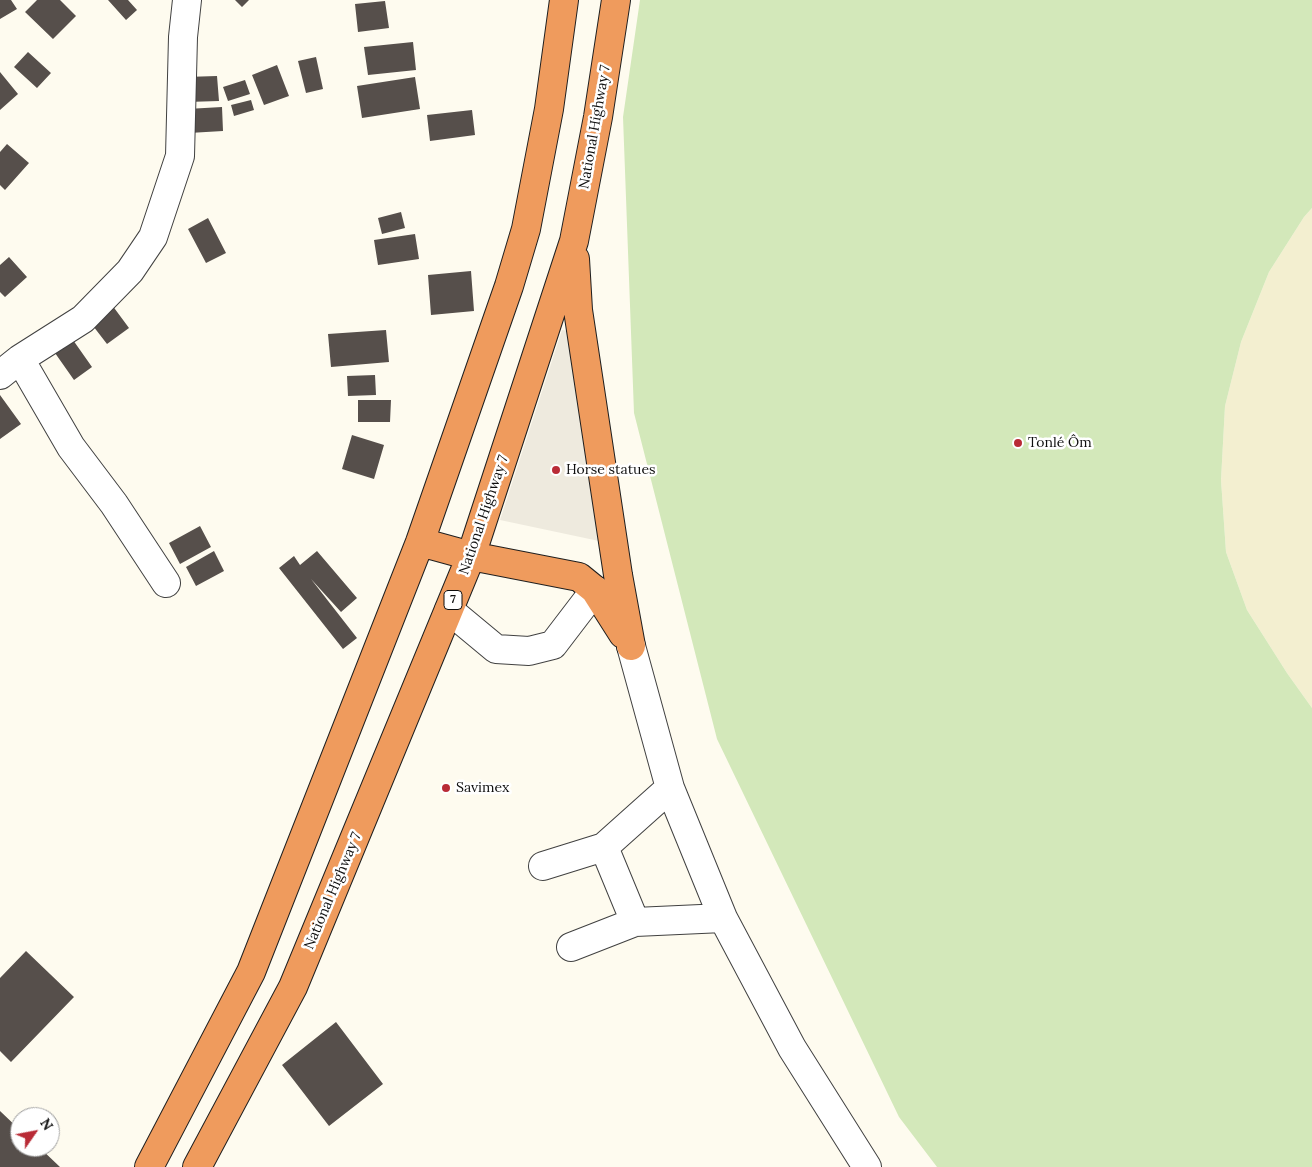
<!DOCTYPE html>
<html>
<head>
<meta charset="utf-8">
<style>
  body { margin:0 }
  #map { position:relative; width:1312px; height:1167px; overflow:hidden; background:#fefbef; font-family:Lora,serif }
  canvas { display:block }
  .north { position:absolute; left:10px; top:1107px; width:50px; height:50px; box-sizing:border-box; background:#fff; border:1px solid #9f9f9f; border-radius:50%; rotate:57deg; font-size:14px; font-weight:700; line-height:20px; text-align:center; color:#0e0e0e }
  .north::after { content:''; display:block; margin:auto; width:18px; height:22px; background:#b92b36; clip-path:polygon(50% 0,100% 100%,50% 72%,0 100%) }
</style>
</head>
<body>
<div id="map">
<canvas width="1312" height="1167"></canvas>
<div class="north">N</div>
</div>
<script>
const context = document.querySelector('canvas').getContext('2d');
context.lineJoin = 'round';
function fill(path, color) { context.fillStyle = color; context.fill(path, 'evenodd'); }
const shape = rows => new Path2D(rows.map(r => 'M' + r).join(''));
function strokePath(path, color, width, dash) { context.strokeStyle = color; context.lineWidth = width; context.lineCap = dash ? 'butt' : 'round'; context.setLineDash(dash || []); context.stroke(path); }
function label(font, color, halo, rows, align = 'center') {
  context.font = font + ' Lora,serif'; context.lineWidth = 5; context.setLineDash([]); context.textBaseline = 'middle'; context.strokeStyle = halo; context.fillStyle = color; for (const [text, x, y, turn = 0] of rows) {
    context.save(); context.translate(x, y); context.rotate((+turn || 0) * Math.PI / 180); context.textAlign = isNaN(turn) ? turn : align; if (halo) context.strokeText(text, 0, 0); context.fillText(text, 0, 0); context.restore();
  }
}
fill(shape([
  [1312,208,1312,708,1287,673,1247,610,1226,552,1221,480,1225,406,1241,342,1269,272,1304,217]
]), '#f3efd0');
fill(shape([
  [640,0,1312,0,1312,208,1304,217,1269,272,1241,342,1225,406,1221,480,1226,552,1247,610,1287,673,1312,708,1312,1167,937,1167,899,1117,717,739,634,413,623,117]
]), '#d3e8ba');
fill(shape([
  [562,330,569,331,599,541,500,520]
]), '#eeeade');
fill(shape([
  [0,0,11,0,17,9,0,19],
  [37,0,60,0,76,16,53,39,25,12],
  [108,0,128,0,137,10,126,20],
  [235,0,249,0,242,7],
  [385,1,389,28,358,32,355,4],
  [413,42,416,70,368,75,364,47],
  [28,52,51,73,37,88,14,67],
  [316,57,323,89,306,93,298,61],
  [277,65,289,96,264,105,252,75],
  [0,72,18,94,0,110],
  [217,76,219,101,187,102,185,77],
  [415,77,420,109,362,118,357,86],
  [245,80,250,94,228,101,223,87],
  [251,100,254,110,234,116,231,105],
  [222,107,223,131,189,133,187,109],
  [472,110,475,135,430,141,427,115],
  [7,144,29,163,5,190,0,185,0,152],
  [401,212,405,228,382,234,378,218],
  [208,218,226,253,206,263,188,229],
  [415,234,419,259,378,265,374,240],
  [9,257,27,277,5,297,0,292,0,265],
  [471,271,474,311,431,315,428,275],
  [112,305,129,328,107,344,90,322],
  [386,330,389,362,331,367,328,334],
  [73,340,92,367,74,380,55,353],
  [375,375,376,395,348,396,347,376],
  [0,395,21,424,0,439],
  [358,400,391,400,390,422,358,422],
  [352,435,384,445,374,479,342,469],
  [200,526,211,547,180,564,169,543],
  [214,551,224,571,196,586,186,567],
  [317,551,357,598,341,612,311,579,357,638,343,649,279,568,294,556,300,565],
  [26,951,74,997,11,1062,0,1051,0,978],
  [336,1022,383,1084,329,1126,282,1065],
  [0,1111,20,1130,20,1147,39,1147,60,1167,0,1167]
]), '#564f4b');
const minor = shape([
  [20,359,71,447,114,504,166,583],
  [0,375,20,359,83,319,130,271,153,237,180,156,183,37,187,0],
  [449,610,496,649,529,651,553,645,595,590],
  [631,646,670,788,723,918,792,1048,867,1167],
  [670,788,604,847,635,922,723,918],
  [543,866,604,847],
  [571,947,635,922]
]);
const highway = shape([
  [575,259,578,310,618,575,631,646],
  [420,542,471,556,579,577,595,590,623,634],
  [149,1167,251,972,420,542,509,286,526,229,549,109,564,0],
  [197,1167,293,987,471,556,574,241,598,117,616,0]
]);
strokePath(minor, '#414141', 30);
strokePath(highway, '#1f1f1f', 30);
strokePath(minor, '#fff', 28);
strokePath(highway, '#ef9b5d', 28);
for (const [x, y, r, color] of [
  [1018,443,5,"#b92b36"],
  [556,470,5,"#b92b36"],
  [446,788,5,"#b92b36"]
]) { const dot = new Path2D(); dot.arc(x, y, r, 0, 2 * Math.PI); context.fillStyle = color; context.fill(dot); strokePath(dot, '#fff', 2); }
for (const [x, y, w] of [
  [453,600,18]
]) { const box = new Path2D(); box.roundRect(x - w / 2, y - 9.5, w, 19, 4); context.fillStyle = '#fff'; context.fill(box); strokePath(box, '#0e0e0e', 1); }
label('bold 12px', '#0e0e0e', null, [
  ["7",453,600]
]);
label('14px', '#0e0e0e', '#fff', [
  ["National Highway 7",595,127,-80],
  ["National Highway 7",484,515,-71],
  ["National Highway 7",333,891,-67]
]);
label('14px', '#0e0e0e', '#fff', [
  ["Tonlé Ôm",1028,443],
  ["Horse statues",566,470],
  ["Savimex",456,788]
], 'left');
</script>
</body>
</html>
